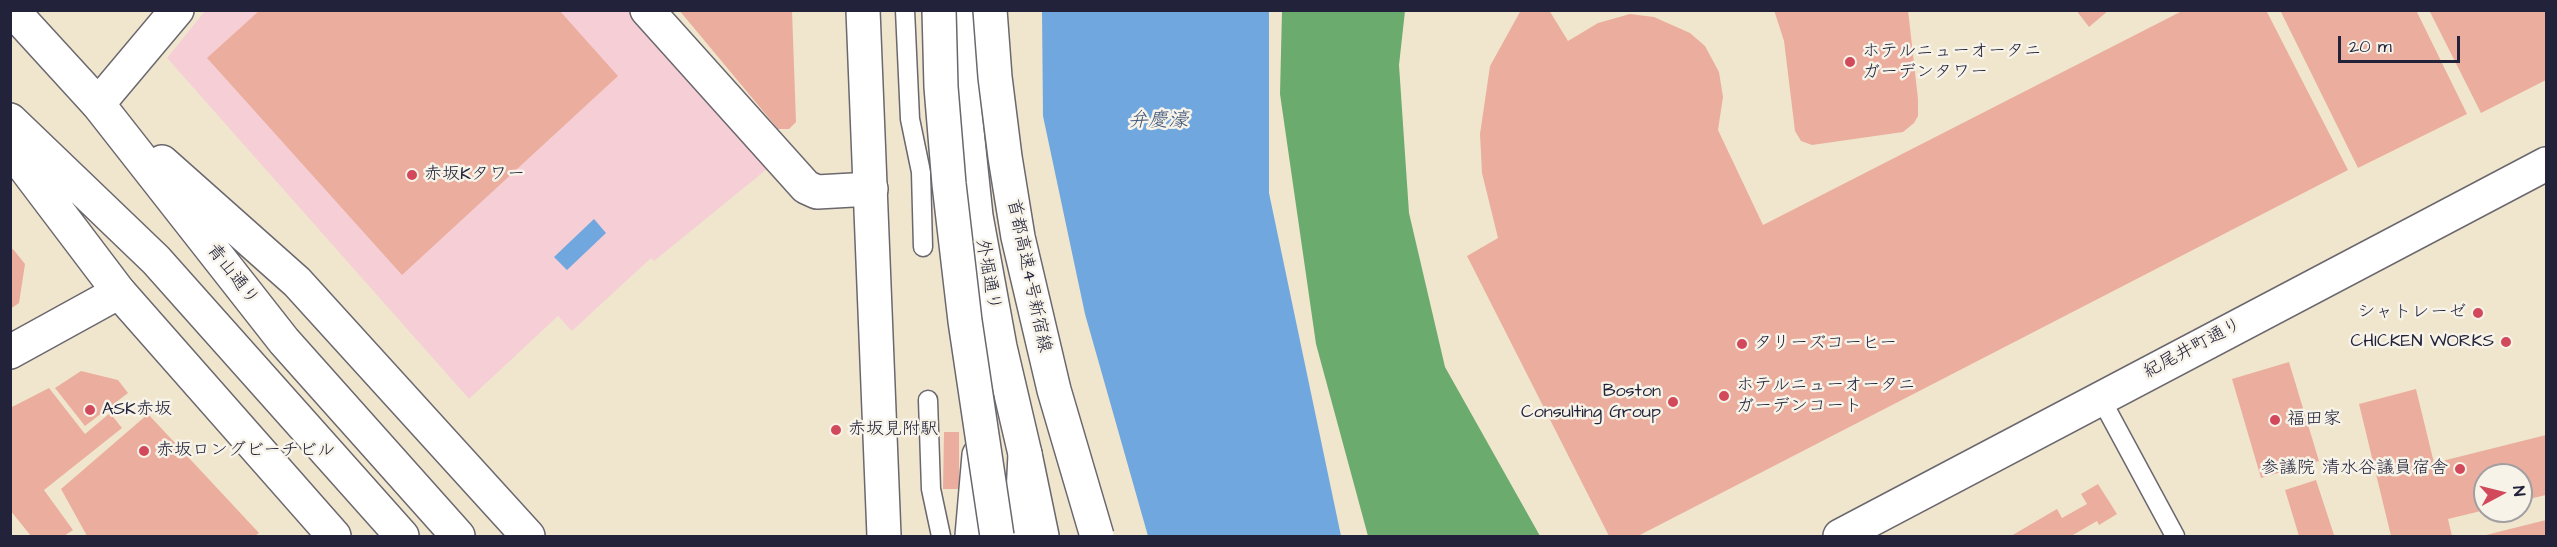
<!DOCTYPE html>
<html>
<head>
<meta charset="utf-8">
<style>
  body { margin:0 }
  #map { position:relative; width:2557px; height:547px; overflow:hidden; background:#f0e6cd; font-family:"Architects Daughter",sans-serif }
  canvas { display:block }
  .frame { position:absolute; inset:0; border:12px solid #22223b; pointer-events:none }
  .north { position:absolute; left:2473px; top:463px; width:60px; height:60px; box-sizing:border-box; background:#f7f3e8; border:2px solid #a29fa3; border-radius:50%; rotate:83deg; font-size:16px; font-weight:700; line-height:24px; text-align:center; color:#22223b }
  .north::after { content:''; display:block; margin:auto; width:21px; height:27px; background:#d1495b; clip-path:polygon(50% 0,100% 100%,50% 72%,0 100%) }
  .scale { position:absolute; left:2338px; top:36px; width:122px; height:27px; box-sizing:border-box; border:3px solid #22223b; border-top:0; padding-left:8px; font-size:18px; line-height:21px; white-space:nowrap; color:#22223b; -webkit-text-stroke:4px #f7f3e8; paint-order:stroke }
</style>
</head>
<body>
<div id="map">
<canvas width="2557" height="547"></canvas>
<div class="frame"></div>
<div class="north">N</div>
<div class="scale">20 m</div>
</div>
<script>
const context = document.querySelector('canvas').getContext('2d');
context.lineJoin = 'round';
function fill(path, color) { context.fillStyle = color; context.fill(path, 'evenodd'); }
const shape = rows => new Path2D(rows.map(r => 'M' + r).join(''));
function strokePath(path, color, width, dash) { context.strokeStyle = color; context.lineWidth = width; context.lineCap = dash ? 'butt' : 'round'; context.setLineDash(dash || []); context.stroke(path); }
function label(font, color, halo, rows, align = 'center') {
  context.font = font + ' "Architects Daughter","Klee One",sans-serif'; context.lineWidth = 5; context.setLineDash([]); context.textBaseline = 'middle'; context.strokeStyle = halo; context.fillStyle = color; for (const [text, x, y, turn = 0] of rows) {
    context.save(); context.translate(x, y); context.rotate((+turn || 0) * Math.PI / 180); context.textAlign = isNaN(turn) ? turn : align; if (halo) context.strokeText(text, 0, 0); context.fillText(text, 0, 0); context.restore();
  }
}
fill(shape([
  [205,11,632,11,772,165,654,261,651,258,572,331,558,316,469,399,167,58]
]), '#f6cfd6');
fill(shape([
  [1282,11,1405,11,1399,65,1409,213,1445,367,1540,536,1368,536,1316,344,1280,94]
]), '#6cab6e');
fill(shape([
  [1042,11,1269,11,1269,193,1341,536,1148,536,1085,314,1043,116],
  [594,219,606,233,567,270,554,257]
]), '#6fa7de');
fill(shape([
  [260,10,559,10,618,76,402,275,207,58],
  [679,10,792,10,796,122,789,129,778,129],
  [1521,10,1549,10,1568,41,1598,23,1630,14,1654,17,1690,33,1705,46,1719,72,1723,97,1718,130,1763,225,2184,10,2266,10,2348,170,1638,536,1609,536,1467,256,1498,238,1482,173,1480,134,1490,66],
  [1774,10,1908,10,1918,99,1918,116,1914,123,1903,132,1812,145,1801,141,1795,131,1784,41],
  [2076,10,2109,10,2089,27],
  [2280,10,2416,10,2467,114,2358,168],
  [2429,10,2546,10,2546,80,2481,113],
  [13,249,25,264,19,303,10,309,10,251],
  [2289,362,2319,461,2261,478,2232,379],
  [81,371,118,380,128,393,85,426,55,388],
  [49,388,85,434,110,413,122,428,44,490,73,530,64,536,31,536,10,510,10,408],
  [2416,389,2434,463,2546,435,2546,495,2521,501,2521,475,2485,475,2485,510,2448,519,2452,536,2391,536,2359,404],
  [148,414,259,533,255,536,87,536,61,489],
  [944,432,959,432,959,489,943,489],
  [2316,480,2334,535,2299,536,2285,490],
  [2098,484,2117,514,2099,525,2097,521,2073,535,2074,536,2011,536,2057,509,2062,518,2087,504,2081,494],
  [2546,520,2546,536,2482,536]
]), '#ebae9e');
const service = shape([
  [905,10,910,119,921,172,923,247],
  [2100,397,2175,536],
  [928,400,931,489,941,536]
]);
const minor = shape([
  [647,10,806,187,817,192,871,189],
  [98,104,177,10],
  [10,352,119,292]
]);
const tertiary = shape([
  [1840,536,2546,164]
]);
const secondary = shape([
  [863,10,884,536],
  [961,10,964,102,976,216,1000,347,1025,454,1021,536],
  [972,536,979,455]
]);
const trunk = shape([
  [12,10,98,104,284,341,458,536],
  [10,120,156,260,402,536],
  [10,148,119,292,334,536],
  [162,162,297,282,528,536],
  [1025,454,1042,536]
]);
strokePath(service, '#6a676e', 21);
strokePath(minor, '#6a676e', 36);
strokePath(tertiary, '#6a676e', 36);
strokePath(secondary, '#6a676e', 36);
strokePath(trunk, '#6a676e', 36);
strokePath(service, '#fff', 18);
strokePath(minor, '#fff', 33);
strokePath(tertiary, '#fff', 33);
strokePath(secondary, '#fff', 33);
strokePath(trunk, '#fff', 33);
const motorwayBridge = shape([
  [939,10,941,87,949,184,965,321,997,536],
  [990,10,995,77,1005,157,1018,237,1054,390,1097,536]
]);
strokePath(motorwayBridge, '#6a676e', 36, []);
strokePath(motorwayBridge, '#fff', 33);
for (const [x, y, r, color] of [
  [1850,62,6,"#d1495b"],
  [412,175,6,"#d1495b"],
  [2478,313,6,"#d1495b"],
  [2506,342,6,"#d1495b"],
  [1742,344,6,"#d1495b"],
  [1724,396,6,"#d1495b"],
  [1673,402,6,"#d1495b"],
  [90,410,6,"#d1495b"],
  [2275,420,6,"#d1495b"],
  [836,430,6,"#d1495b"],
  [144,451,6,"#d1495b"],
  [2460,469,6,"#d1495b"]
]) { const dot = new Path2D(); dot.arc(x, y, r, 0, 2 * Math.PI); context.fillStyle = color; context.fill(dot); strokePath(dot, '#f7f3e8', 2); }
label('18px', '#22223b', '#f7f3e8', [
  ["ホテルニューオータニ",1862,52],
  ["ガーデンタワー",1862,73],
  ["赤坂Kタワー",424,175],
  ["シャトレーゼ",2466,313,"right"],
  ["CHICKEN WORKS",2494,342,"right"],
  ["タリーズコーヒー",1754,344],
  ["ホテルニューオータニ",1736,386],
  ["ガーデンコート",1736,407],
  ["Boston",1661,392,"right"],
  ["Consulting Group",1661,413,"right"],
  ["ASK赤坂",102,410],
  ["福田家",2287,420],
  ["赤坂見附駅",848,430],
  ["赤坂ロングビーチビル",156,451],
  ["参議院 清水谷議員宿舎",2448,469,"right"]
], 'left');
label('18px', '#22223b', '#f7f3e8', [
  ["青山通り",232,275,52],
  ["外堀通り",987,275,80],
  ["首都高速4号新宿線",1028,276,78],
  ["紀尾井町通り",2193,349,-28]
]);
label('italic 20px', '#41577c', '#f7f3e8', [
  ["弁慶濠",1158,122]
]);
</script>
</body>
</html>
